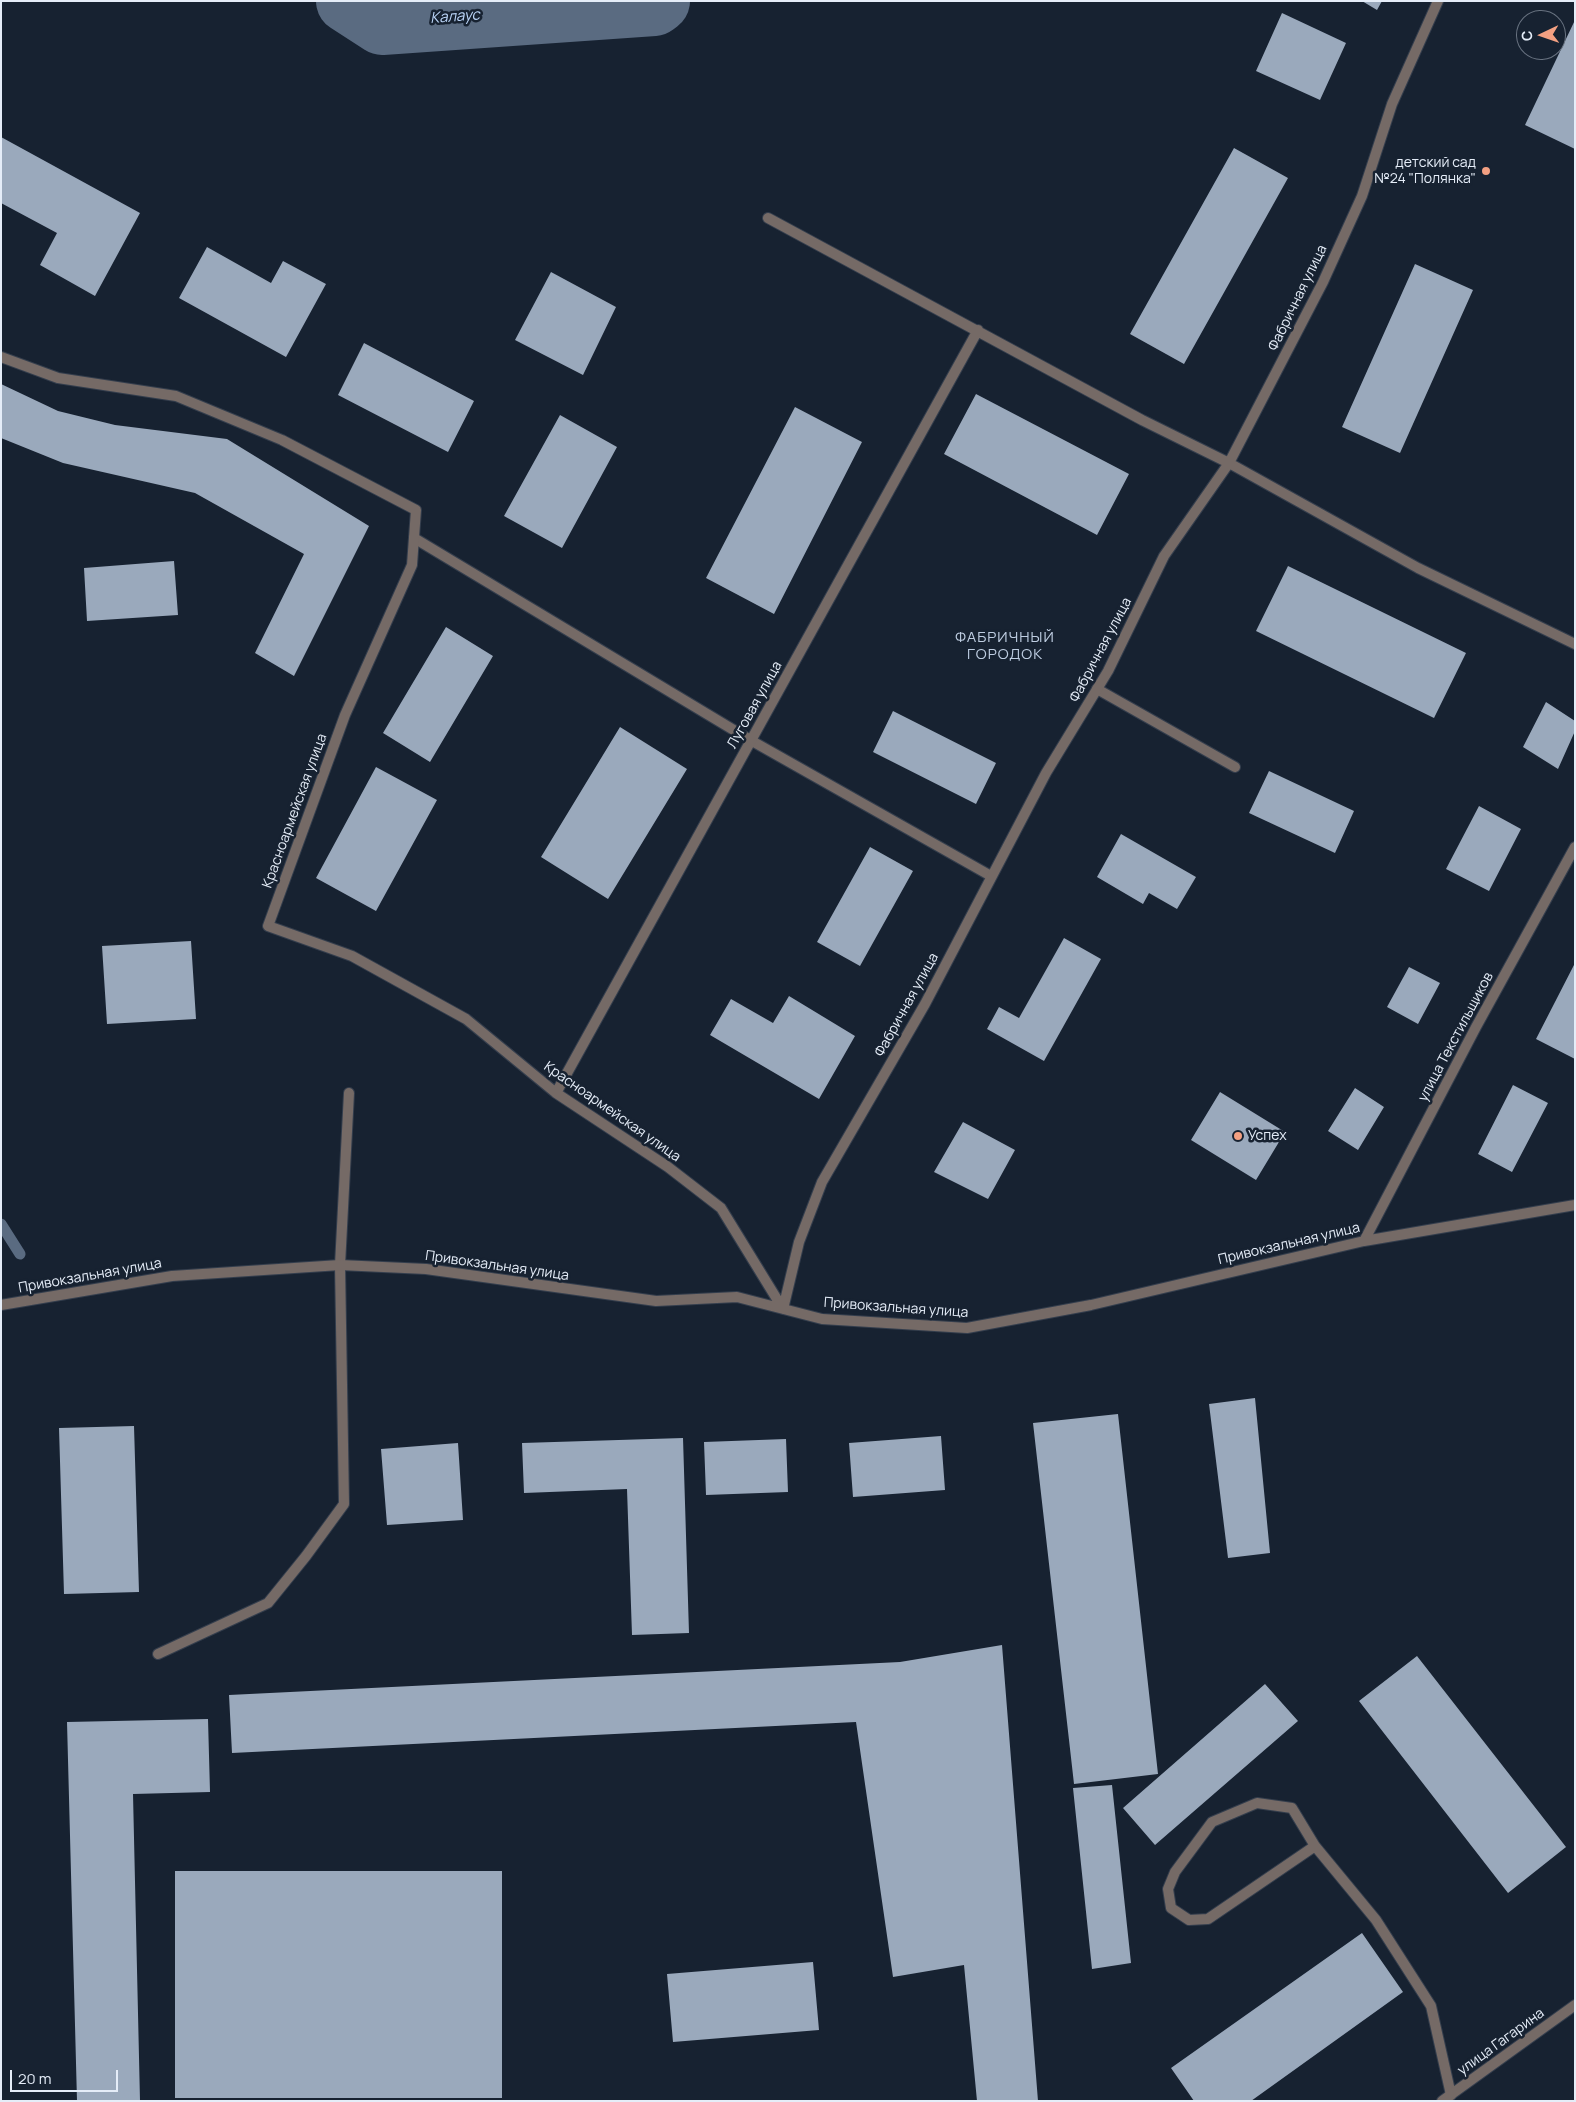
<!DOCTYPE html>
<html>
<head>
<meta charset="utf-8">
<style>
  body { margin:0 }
  #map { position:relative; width:1576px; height:2102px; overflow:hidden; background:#172231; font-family:Manrope,sans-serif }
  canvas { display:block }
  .frame { position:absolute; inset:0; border:2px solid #e5edf8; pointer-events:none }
  .north { position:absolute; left:1516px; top:10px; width:50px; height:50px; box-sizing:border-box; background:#172231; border:1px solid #697381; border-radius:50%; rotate:267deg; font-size:14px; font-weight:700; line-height:20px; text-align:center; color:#e5edf8 }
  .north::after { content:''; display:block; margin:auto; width:18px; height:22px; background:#f3a082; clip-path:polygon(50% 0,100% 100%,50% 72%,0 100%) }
  .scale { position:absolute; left:10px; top:2070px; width:108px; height:22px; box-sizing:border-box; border:2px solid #e5edf8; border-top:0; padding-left:6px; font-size:15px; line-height:18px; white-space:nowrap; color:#e5edf8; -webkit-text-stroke:4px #172231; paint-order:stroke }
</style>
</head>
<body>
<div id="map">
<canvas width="1576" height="2102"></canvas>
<div class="frame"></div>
<div class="north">С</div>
<div class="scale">20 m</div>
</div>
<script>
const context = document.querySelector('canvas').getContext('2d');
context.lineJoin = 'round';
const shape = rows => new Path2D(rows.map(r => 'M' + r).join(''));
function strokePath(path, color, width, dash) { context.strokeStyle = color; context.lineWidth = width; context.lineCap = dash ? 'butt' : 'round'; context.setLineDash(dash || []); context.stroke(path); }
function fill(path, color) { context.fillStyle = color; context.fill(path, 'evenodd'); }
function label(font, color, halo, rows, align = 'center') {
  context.font = font + ' Manrope,sans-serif'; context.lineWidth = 5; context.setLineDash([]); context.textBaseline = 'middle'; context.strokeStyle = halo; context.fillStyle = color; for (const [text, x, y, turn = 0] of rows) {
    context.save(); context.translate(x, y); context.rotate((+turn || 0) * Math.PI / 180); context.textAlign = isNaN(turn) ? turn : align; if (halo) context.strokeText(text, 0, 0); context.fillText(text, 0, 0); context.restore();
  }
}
strokePath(shape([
  [1,1224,20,1254]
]), '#5a6b81', 11);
strokePath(shape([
  [348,1,382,23,654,4,658,1]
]), '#5a6b81', 64);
fill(shape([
  [1362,1,1382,1,1377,10],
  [1282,13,1346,43,1320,100,1256,71],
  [1575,20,1575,149,1525,125],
  [1,137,140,213,95,296,40,265,57,233,1,203],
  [1234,148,1288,178,1184,364,1130,334],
  [207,247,271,283,283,261,326,284,286,357,179,298],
  [1415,264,1473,290,1400,453,1342,427],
  [551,272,616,307,583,375,515,340],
  [364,343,474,401,448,452,338,395],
  [1,384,58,411,115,425,227,439,369,526,294,676,255,653,304,554,195,493,63,463,1,438],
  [976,394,1129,474,1097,535,944,454],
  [795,407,862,442,774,614,706,578],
  [560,415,617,447,562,548,504,516],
  [174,561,178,615,87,621,84,568],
  [1288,566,1466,653,1434,718,1256,631],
  [446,627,493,656,430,762,383,733],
  [1546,702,1575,721,1575,731,1558,769,1523,747],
  [893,711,996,763,976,804,873,752],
  [620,727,687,769,608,899,541,857],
  [376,767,437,800,376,911,316,878],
  [1269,771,1354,811,1335,853,1249,813],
  [1479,806,1521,829,1489,891,1446,869],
  [1121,834,1196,877,1177,909,1149,893,1143,904,1097,877],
  [870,847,913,871,860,966,817,942],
  [1064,938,1101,959,1044,1061,987,1029,999,1007,1019,1018],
  [191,941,196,1019,107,1024,102,946],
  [1575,963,1575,1059,1536,1039],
  [1409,967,1440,983,1418,1024,1387,1007],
  [789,996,855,1036,819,1099,710,1035,731,999,773,1023],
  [1513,1085,1548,1103,1512,1172,1478,1154],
  [1355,1088,1384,1107,1358,1150,1328,1131],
  [1220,1092,1285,1132,1256,1180,1191,1140],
  [963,1122,1015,1150,988,1199,934,1172],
  [1255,1398,1270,1553,1228,1558,1209,1404],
  [1118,1414,1158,1774,1074,1784,1033,1423],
  [134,1426,139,1592,64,1594,59,1428],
  [941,1436,945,1490,853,1497,849,1443],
  [683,1438,689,1633,632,1635,627,1489,524,1493,522,1443],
  [786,1439,788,1492,706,1495,704,1442],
  [458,1443,463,1520,387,1525,381,1449],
  [1002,1645,1038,2101,977,2101,964,1965,893,1977,856,1722,232,1753,229,1695,900,1662],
  [1417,1656,1566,1847,1508,1893,1359,1701],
  [1265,1684,1298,1721,1155,1845,1123,1808],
  [208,1719,210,1792,133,1794,140,2101,77,2101,67,1722],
  [1112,1785,1131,1963,1092,1969,1073,1788],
  [175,1871,502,1871,502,2098,175,2098],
  [1362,1933,1403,1992,1251,2101,1194,2101,1171,2068],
  [813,1962,819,2030,673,2042,667,1974]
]), '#9aa9bc');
const service = shape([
  [414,538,752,741,991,876],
  [1097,689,1235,767],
  [158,1654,268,1603,306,1556,344,1504,340,1265,349,1093],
  [1315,1846,1208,1919,1189,1920,1171,1908,1168,1889,1175,1872,1212,1822,1257,1803,1292,1808,1315,1846,1376,1920,1431,2006,1451,2095]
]);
const minor = shape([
  [768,218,1142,420,1229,463,1418,568,1575,644],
  [1,357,58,378,176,396,282,440,416,510,412,565,345,715,268,926,352,956,466,1019,556,1093,668,1167,721,1208,783,1309],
  [556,1093,978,330],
  [1364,1241,1476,1027,1575,847],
  [1,1305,172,1276,340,1265,426,1269,656,1301,737,1297,822,1319,967,1328,1091,1305,1364,1241,1575,1205],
  [783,1309,799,1242,822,1182,925,1004,1046,773,1108,671,1164,556,1229,463,1323,282,1362,196,1392,104,1438,1],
  [1442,2101,1575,2005]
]);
strokePath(service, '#343e4d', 12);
strokePath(minor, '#343e4d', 12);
strokePath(service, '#756a66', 10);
strokePath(minor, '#756a66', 10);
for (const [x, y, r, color] of [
  [1486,171,5,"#f3a082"],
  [1238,1136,5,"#f3a082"]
]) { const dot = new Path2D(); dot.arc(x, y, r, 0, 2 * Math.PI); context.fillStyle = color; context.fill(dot); strokePath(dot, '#172231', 2); }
label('14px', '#e5edf8', '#172231', [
  ["детский сад",1476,163],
  ["№24 \"Полянка\"",1476,179],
  ["Успех",1248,1136,"left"]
], 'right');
label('14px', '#e5edf8', '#172231', [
  ["Фабричная улица",1298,298,-64],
  ["Фабричная улица",1101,650,-62],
  ["Луговая улица",755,705,-61],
  ["Красноармейская улица",295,811,-70],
  ["Фабричная улица",907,1005,-61],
  ["улица Текстильщиков",1456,1037,-62],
  ["Красноармейская улица",612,1112,35],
  ["Привокзальная улица",1289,1244,-13],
  ["Привокзальная улица",497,1266,8],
  ["Привокзальная улица",90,1276,-10],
  ["Привокзальная улица",896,1308,4],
  ["улица Гагарина",1501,2042,-36]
]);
label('italic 15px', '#bcd6f9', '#172231', [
  ["Калаус",455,17,-4]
]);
context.letterSpacing = '1px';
label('15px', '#becde1', '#172231', [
  ["ФАБРИЧНЫЙ",1005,638],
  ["ГОРОДОК",1005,655]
]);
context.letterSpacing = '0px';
</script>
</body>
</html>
